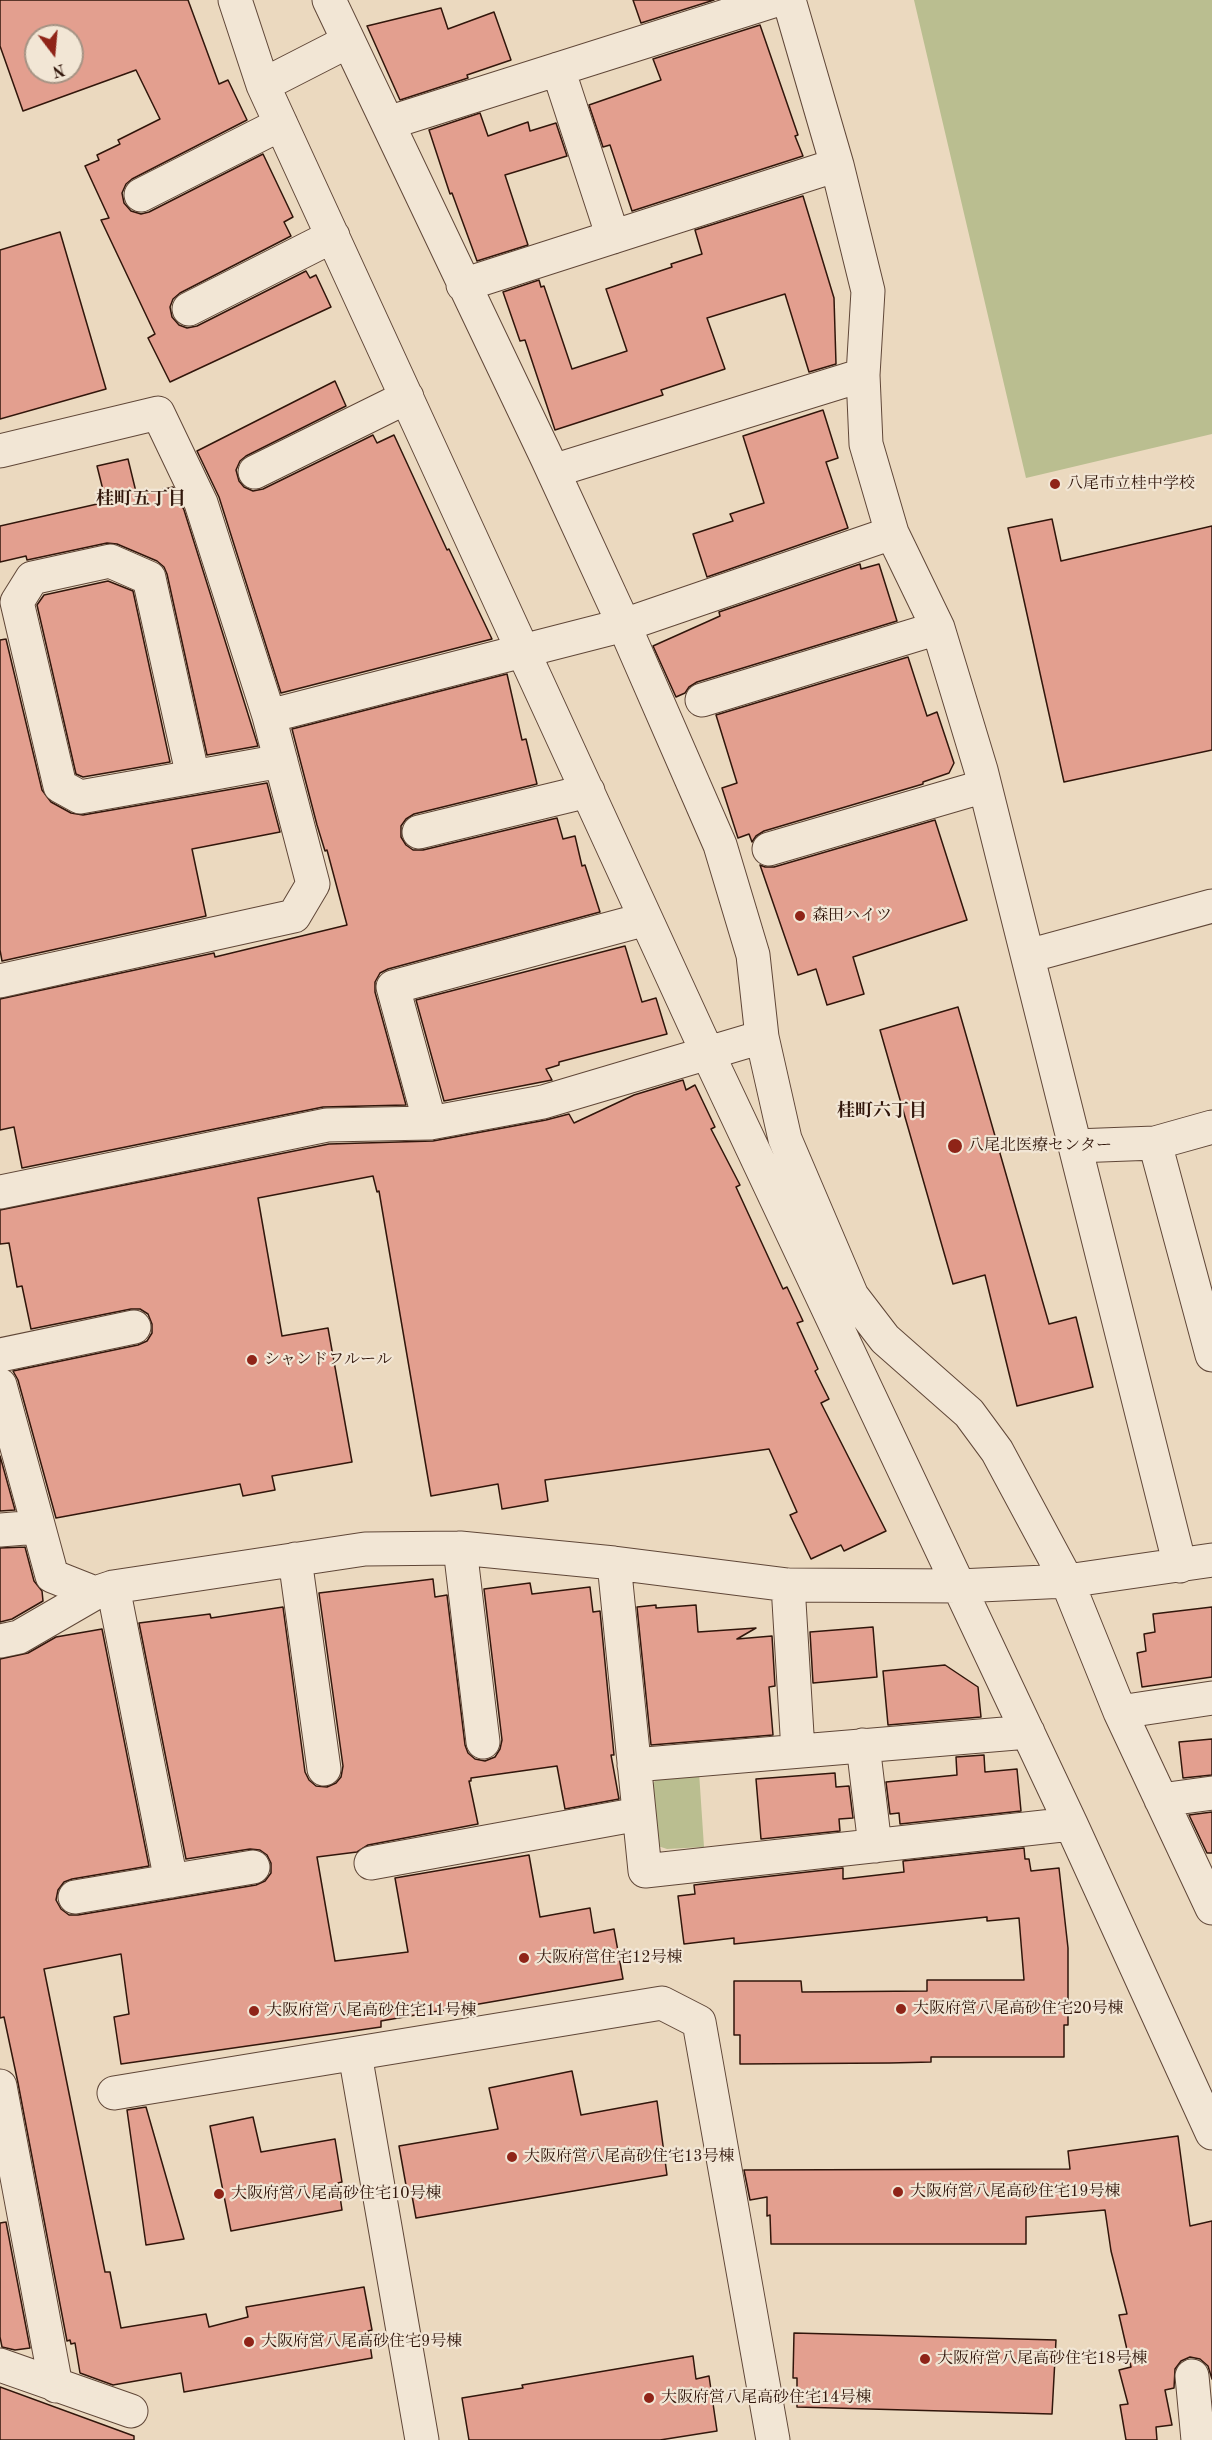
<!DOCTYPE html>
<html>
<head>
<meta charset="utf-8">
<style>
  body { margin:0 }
  #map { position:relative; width:1212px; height:2440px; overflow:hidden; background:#ebd9bf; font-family:"Old Standard TT",serif }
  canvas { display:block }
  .north { position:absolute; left:24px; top:24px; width:60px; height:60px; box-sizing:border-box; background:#f2e6d5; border:2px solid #a59384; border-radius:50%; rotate:164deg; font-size:16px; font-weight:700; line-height:24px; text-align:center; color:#31160b }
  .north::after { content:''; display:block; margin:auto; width:21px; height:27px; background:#8f2418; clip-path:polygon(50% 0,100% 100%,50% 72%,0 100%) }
</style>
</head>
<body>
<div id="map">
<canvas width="1212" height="2440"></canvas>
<div class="north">N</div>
</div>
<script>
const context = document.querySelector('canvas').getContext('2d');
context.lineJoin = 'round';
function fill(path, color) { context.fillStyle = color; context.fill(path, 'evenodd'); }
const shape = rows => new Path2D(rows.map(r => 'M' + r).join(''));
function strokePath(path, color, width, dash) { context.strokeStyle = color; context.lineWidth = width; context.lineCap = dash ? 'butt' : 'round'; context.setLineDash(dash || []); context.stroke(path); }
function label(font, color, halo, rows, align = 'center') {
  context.font = font + ' "Old Standard TT","Noto Serif JP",serif'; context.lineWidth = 4.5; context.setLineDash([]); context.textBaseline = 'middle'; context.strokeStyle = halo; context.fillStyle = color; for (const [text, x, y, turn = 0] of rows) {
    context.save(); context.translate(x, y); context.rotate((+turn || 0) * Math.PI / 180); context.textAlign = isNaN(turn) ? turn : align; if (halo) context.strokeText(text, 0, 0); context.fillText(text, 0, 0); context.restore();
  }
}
fill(shape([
  [914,0,1212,0,1212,434,1026,478],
  [699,1772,704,1847,667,1849,655,1845,648,1792,659,1774]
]), '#babe90');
const building = shape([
  [0,0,188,0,219,84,228,80,247,120,132,179,126,184,122,193,124,203,131,211,141,214,149,212,263,154,293,217,284,222,291,236,180,293,173,299,170,307,172,317,179,325,187,328,197,326,306,271,310,278,316,275,331,307,170,382,148,338,155,334,101,220,109,218,85,166,99,160,97,155,120,144,118,140,160,119,136,70,23,111,0,46,0,0],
  [36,36,72,36,72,72,36,72,36,36],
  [633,0,714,0,641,23,633,0],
  [441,8,448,29,494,12,511,60,467,75,468,78,400,100,367,26,441,8],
  [760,25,798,135,795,136,803,156,632,211,610,145,603,147,589,105,661,80,653,59,760,25],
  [480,113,488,136,528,122,530,131,556,123,567,156,505,175,528,245,477,261,452,193,450,194,429,130,480,113],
  [803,196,834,298,836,364,809,372,785,294,707,318,725,369,661,390,663,395,555,430,525,340,520,341,503,292,539,280,541,287,544,286,572,369,627,351,606,289,672,267,671,264,702,254,695,230,803,196],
  [60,232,106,389,0,419,0,250,60,232],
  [335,381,346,406,246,456,240,461,236,470,239,481,244,487,253,491,263,489,363,440,373,435,377,443,394,435,447,550,449,549,492,639,281,693,219,497,197,451,335,381],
  [823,410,838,458,826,462,848,528,707,577,693,534,733,521,730,514,764,503,743,436,823,410],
  [128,459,137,496,173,487,184,510,258,746,207,755,167,574,164,567,157,561,117,544,107,543,27,560,26,556,0,562,0,526,106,502,97,466,128,459],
  [1052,519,1061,561,1212,526,1212,750,1064,782,1008,528,1052,519],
  [860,564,861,569,879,564,897,621,697,682,689,687,685,693,676,697,653,646,720,616,719,612,860,564],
  [108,581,133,591,170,762,83,777,76,774,37,605,44,595,108,581],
  [6,639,42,790,51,802,71,813,83,815,267,783,280,832,192,849,206,916,2,961,0,950,0,640,6,639],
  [908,657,927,716,937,712,954,763,949,773,923,782,923,784,764,831,756,836,752,842,749,834,738,838,722,788,737,783,716,715,908,657],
  [507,674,522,740,526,739,537,784,414,814,406,819,401,826,401,837,406,845,413,850,423,850,557,818,563,839,575,836,582,866,585,865,600,912,388,969,380,973,375,982,375,992,406,1105,323,1107,22,1168,14,1127,0,1130,0,999,214,953,215,957,347,925,327,850,325,851,317,825,292,729,507,674],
  [935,820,967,920,853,957,864,994,827,1005,816,969,798,975,760,865,765,867,774,867,935,820],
  [625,946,642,1002,656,998,667,1034,559,1062,559,1065,546,1069,552,1080,444,1101,416,1000,625,946],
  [958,1007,1049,1324,1076,1317,1093,1387,1017,1406,985,1275,953,1284,880,1030,958,1007],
  [683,1080,686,1090,695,1085,715,1127,711,1129,740,1185,736,1187,783,1289,787,1287,803,1321,797,1323,818,1369,815,1371,829,1399,821,1403,886,1531,844,1551,841,1545,811,1559,790,1515,797,1512,769,1449,545,1480,548,1501,502,1509,498,1484,431,1496,379,1191,377,1192,373,1176,258,1198,282,1336,328,1328,352,1462,272,1476,275,1490,243,1496,240,1484,56,1518,18,1380,13,1371,138,1345,147,1341,152,1333,152,1324,148,1314,140,1309,131,1309,31,1329,22,1286,17,1287,9,1243,0,1244,0,1210,329,1144,433,1141,546,1120,569,1114,574,1123,634,1095,683,1080],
  [0,1456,15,1510,0,1511,0,1456],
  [25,1547,34,1581,42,1591,43,1601,12,1619,0,1622,0,1548,25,1547],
  [433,1579,435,1597,447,1595,465,1745,468,1753,475,1759,485,1761,495,1757,500,1749,502,1740,484,1589,530,1583,532,1594,590,1587,593,1612,600,1611,614,1755,611,1755,619,1799,565,1809,557,1766,471,1778,471,1781,469,1781,478,1824,368,1845,357,1852,317,1857,335,1961,408,1952,395,1878,529,1855,540,1917,590,1908,594,1933,614,1929,623,1979,381,2021,381,2027,121,2064,114,2017,129,2014,121,1954,44,1969,105,2272,110,2272,121,2328,206,2314,209,2327,248,2317,246,2307,364,2287,372,2330,368,2331,372,2358,184,2392,181,2373,113,2385,80,2373,75,2343,71,2344,70,2340,67,2341,18,2083,4,2017,0,2018,0,1659,28,1653,56,1637,102,1629,149,1866,72,1879,64,1882,58,1890,56,1900,61,1909,69,1915,78,1915,256,1885,265,1881,271,1873,271,1863,267,1855,260,1850,250,1849,186,1859,139,1623,210,1614,211,1618,283,1607,305,1772,309,1780,316,1786,327,1787,336,1783,341,1777,343,1766,319,1593,433,1579],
  [656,1605,656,1608,696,1605,698,1632,756,1628,737,1639,772,1636,775,1686,769,1687,773,1735,651,1745,637,1607,656,1605],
  [1212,1607,1212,1677,1142,1687,1137,1653,1146,1651,1144,1634,1155,1632,1153,1614,1212,1607],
  [873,1627,877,1677,813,1683,810,1632,873,1627],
  [945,1665,978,1687,981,1717,888,1725,883,1671,945,1665],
  [1212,1739,1212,1775,1183,1778,1179,1742,1212,1739],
  [984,1755,985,1772,1017,1769,1021,1811,900,1824,899,1813,890,1814,886,1782,957,1775,956,1757,984,1755],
  [835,1773,836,1787,849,1786,853,1818,839,1819,840,1831,761,1839,756,1779,835,1773],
  [1212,1812,1212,1853,1207,1853,1189,1815,1212,1812],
  [1024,1848,1025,1859,1029,1859,1031,1871,1059,1868,1068,1948,1068,2025,1064,2025,1064,2057,931,2057,931,2062,890,2063,740,2064,740,2035,734,2035,734,1981,801,1981,802,1992,927,1991,927,1980,1024,1980,1019,1918,987,1921,987,1917,734,1944,734,1938,684,1944,678,1896,695,1894,694,1885,718,1882,843,1868,843,1879,904,1872,903,1861,1024,1848],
  [572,2071,581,2115,657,2101,667,2175,416,2218,411,2190,407,2191,399,2146,498,2129,489,2088,572,2071],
  [146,2107,184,2239,146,2245,127,2110,146,2107],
  [253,2117,261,2152,335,2139,342,2182,338,2183,342,2210,231,2231,210,2126,253,2117],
  [1178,2136,1190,2226,1212,2221,1212,2379,1208,2366,1200,2359,1190,2357,1181,2361,1175,2369,1174,2388,1165,2390,1172,2425,1156,2427,1157,2440,1126,2440,1120,2405,1128,2404,1119,2370,1131,2367,1119,2315,1127,2314,1111,2251,1105,2210,1026,2217,1026,2244,771,2244,770,2215,767,2216,767,2197,750,2200,744,2170,1070,2169,1068,2151,1178,2136],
  [6,2222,30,2348,15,2350,2,2347,0,2337,0,2223,6,2222],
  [794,2333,1056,2340,1052,2414,797,2407,797,2378,793,2378,794,2333],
  [693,2356,696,2379,709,2376,717,2431,660,2440,469,2440,462,2398,523,2388,522,2385,693,2356],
  [0,2387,134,2436,134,2440,0,2440,0,2387]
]);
fill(building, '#e39f8f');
strokePath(building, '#31160b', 1.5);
const minor = shape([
  [235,0,263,85,708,1054,1071,1824,1212,2133],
  [329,0,547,458,624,625,720,845,753,955,762,1037,785,1139,852,1296,885,1339,969,1413,997,1451,1067,1581,1120,1712,1212,1908],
  [789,0,837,165,868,291,863,375,866,444,892,533,938,628,981,770,1180,1566],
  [558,69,613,237],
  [263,85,347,42],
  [388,123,776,0],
  [141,195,281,124],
  [463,285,837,165],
  [189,309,333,236],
  [0,451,158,413,201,503,269,716],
  [553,471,863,375],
  [255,472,407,397],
  [702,700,938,628],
  [193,777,149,578,110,561,32,578,17,602,60,786,80,797,193,777,281,761],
  [419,832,588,791],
  [769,849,985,786],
  [1028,956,1212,906],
  [0,981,294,916,313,884,269,716,624,625,892,533],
  [430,1123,393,987,646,919],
  [1155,1143,1212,1355],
  [1075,1146,1155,1143,1212,1127],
  [0,1192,327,1125,430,1123,543,1102,762,1037],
  [0,1355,134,1327],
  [0,1385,52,1576,95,1593],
  [0,1530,38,1527],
  [460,1548,483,1742],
  [295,1559,324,1769],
  [614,1563,645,1871,1071,1824],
  [788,1585,798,1751],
  [113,1587,171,1881],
  [0,1641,19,1637,95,1593,113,1587,365,1549,460,1548,614,1563,788,1585,959,1586,1067,1581,1212,1560],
  [1120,1712,1212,1698],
  [863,1745,875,1846],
  [634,1765,1028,1732],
  [1161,1800,1212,1793],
  [371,1863,639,1814],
  [75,1897,253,1867],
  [355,2054,422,2440],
  [0,2086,56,2386],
  [114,2093,662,2003,699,2022,773,2440],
  [0,2365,131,2411],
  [1192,2376,1198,2440]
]);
strokePath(minor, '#604738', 35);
strokePath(minor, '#f2e6d5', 33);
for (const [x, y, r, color] of [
  [1055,484,6,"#8f2418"],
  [800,916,6,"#8f2418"],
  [955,1146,8,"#8f2418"],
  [252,1360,6,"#8f2418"],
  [524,1958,6,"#8f2418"],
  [901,2009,6,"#8f2418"],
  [254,2011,6,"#8f2418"],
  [512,2157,6,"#8f2418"],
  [898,2192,6,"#8f2418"],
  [219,2194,6,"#8f2418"],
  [249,2342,6,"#8f2418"],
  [925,2359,6,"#8f2418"],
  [649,2398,6,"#8f2418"]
]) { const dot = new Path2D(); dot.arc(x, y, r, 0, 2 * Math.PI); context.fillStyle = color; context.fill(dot); strokePath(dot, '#f2e6d5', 2); }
label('16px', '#31160b', '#f2e6d5', [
  ["八尾市立桂中学校",1067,484],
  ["森田ハイツ",812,916],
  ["八尾北医療センター",968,1146],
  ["シャンドフルール",264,1360],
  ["大阪府営住宅12号棟",536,1958],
  ["大阪府営八尾高砂住宅20号棟",913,2009],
  ["大阪府営八尾高砂住宅11号棟",266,2011],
  ["大阪府営八尾高砂住宅13号棟",524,2157],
  ["大阪府営八尾高砂住宅19号棟",910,2192],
  ["大阪府営八尾高砂住宅10号棟",231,2194],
  ["大阪府営八尾高砂住宅9号棟",261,2342],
  ["大阪府営八尾高砂住宅18号棟",937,2359],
  ["大阪府営八尾高砂住宅14号棟",661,2398]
], 'left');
label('bold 18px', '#31160b', '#f2e6d5', [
  ["桂町五丁目",141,499],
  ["桂町六丁目",882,1111]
]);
</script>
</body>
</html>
